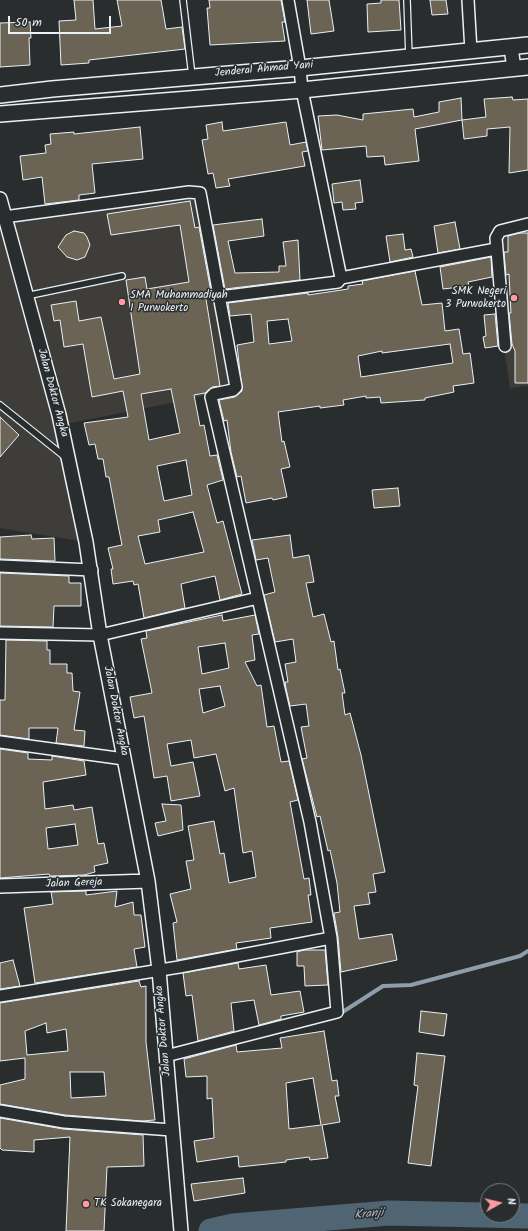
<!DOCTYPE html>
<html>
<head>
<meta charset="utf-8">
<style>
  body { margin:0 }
  #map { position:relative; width:528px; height:1231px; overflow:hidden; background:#2a2d2e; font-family:Kalam,sans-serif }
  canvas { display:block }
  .north { position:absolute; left:480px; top:1183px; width:40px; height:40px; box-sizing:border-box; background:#2a2d2e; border:1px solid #767b7f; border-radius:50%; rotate:82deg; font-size:11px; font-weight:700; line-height:16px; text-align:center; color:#e8f1f8 }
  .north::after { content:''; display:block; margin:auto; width:14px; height:18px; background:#ff9aa2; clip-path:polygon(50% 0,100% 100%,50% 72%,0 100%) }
  .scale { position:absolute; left:8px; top:16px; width:103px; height:18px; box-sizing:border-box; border:2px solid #e8f1f8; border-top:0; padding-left:5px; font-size:12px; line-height:14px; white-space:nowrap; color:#e8f1f8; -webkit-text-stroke:3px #2a2d2e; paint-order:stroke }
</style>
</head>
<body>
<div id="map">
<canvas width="528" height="1231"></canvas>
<div class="north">N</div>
<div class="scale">50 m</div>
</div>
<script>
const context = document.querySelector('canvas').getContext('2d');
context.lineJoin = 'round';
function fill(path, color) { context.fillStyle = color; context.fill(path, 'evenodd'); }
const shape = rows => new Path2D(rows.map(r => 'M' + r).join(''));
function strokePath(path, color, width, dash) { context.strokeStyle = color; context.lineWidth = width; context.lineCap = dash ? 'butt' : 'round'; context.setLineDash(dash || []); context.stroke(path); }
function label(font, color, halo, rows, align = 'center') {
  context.font = font + ' Kalam,sans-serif'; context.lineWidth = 3; context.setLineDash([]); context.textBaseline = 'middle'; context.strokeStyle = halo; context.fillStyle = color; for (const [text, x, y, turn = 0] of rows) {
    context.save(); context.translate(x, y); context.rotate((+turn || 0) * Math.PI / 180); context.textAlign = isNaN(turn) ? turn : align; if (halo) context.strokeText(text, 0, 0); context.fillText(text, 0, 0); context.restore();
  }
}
fill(shape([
  [196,196,233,388,191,399,61,425,86,542,0,528,0,199,4,216],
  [528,224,528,386,510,388,504,347,500,231]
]), '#3e3d39');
strokePath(shape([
  [338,1015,383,986,411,985,520,956,528,951]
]), '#8d9da9', 4);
strokePath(shape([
  [211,1231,233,1226,389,1213,528,1216]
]), '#506574', 25);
const building = shape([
  [74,0,93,0,95,29,122,26,117,0,161,0,166,29,182,27,185,49,89,60,89,63,61,65,59,21,76,20,74,0],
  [209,0,281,0,285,22,282,22,285,41,210,45,207,8,210,8,209,0],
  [307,0,329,0,334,31,311,34,307,0],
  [381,0,399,0,401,30,368,32,367,4,381,3,381,0],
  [430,0,446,0,448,14,432,15,430,0],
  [30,22,31,38,29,38,30,65,0,67,0,23,30,22],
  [512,97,513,100,528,99,528,170,509,173,510,127,487,129,487,136,464,139,462,120,486,117,484,99,512,97],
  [461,98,462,120,415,129,419,161,385,165,384,156,367,157,366,146,322,150,318,116,337,115,363,120,363,114,413,109,414,117,439,112,439,102,461,98],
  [222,122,223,131,286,122,290,145,306,142,308,151,302,152,305,166,228,179,230,186,216,188,213,173,208,174,202,140,208,139,206,125,222,122],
  [140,127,143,159,92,164,95,193,79,195,79,200,45,204,42,177,23,180,20,156,46,153,45,145,51,144,50,134,74,132,74,134,140,127],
  [360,180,363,202,355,203,356,209,343,210,342,202,334,203,332,184,360,180],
  [190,201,195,228,199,227,211,292,205,293,220,386,212,387,205,393,194,395,200,426,204,425,210,456,217,455,223,480,207,485,217,523,223,521,242,594,220,600,215,576,193,581,181,584,185,608,144,618,138,584,134,585,133,581,113,584,111,569,113,569,108,548,122,545,118,525,109,477,106,477,103,459,98,459,95,444,89,445,84,423,128,417,123,391,92,397,83,344,64,347,60,320,54,321,51,305,76,301,79,321,101,317,114,379,140,374,126,280,145,277,147,289,189,282,180,225,111,235,107,214,190,201],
  [171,389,180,433,149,440,141,394,171,389],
  [186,460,192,495,164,501,157,466,186,460],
  [193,512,204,552,145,564,138,536,160,532,158,520,193,512],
  [262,219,264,236,228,241,235,273,279,272,279,266,286,266,283,242,298,240,300,280,225,289,213,225,262,219],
  [455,222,460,249,438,253,434,226,455,222],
  [74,231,84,233,87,237,90,245,85,257,77,260,67,257,58,247,66,235,74,231],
  [520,233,528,233,528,383,515,383,515,351,512,344,509,313,511,313,509,274,506,275,504,252,508,252,508,236,520,233],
  [403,234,405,250,411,249,413,257,390,262,386,236,403,234],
  [491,257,492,277,468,282,469,286,443,289,440,267,491,257],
  [415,271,422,305,442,303,445,331,459,329,463,354,470,353,474,383,453,386,454,392,425,398,425,400,381,403,380,397,366,398,366,396,343,400,344,405,320,408,320,406,278,412,282,442,284,441,290,467,281,469,287,497,273,500,272,498,246,503,241,476,237,477,231,452,227,420,224,421,219,400,235,397,242,391,237,345,254,342,251,314,230,316,228,303,308,293,308,295,348,289,348,286,363,284,362,281,415,271],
  [288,319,292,341,269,344,267,321,288,319],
  [450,344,453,363,361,377,358,356,382,351,382,353,450,344],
  [495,314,498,346,485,348,483,337,486,336,484,315,495,314],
  [0,417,19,435,0,457,0,417],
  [398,488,400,506,374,508,372,490,398,488],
  [31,535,32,539,54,538,55,561,0,559,0,537,31,535],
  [290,535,293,558,309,555,314,582,306,583,313,617,324,614,331,642,334,641,338,670,340,669,345,693,342,693,345,715,350,713,361,755,385,872,373,874,376,892,368,893,370,904,354,906,359,939,392,934,397,960,341,972,338,937,334,913,340,912,337,883,330,850,328,851,320,816,317,817,302,759,307,758,301,727,309,726,306,704,290,706,286,689,285,682,288,682,285,664,296,662,293,639,275,642,264,595,275,592,268,558,256,560,252,540,290,535],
  [0,573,69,576,69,583,81,583,81,606,54,606,53,627,0,626,0,573],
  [222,615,223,621,255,615,259,634,252,635,255,660,245,662,257,686,261,685,267,727,274,726,281,762,289,761,298,800,290,802,304,879,309,878,311,895,308,895,312,922,270,928,271,938,236,943,237,949,177,960,173,923,177,922,170,894,191,889,186,861,194,860,188,826,214,821,220,854,224,853,229,883,256,877,252,851,243,853,234,788,225,791,216,754,194,758,191,740,167,744,171,766,193,762,200,796,171,801,167,776,154,778,144,716,134,718,130,697,152,693,141,639,147,638,146,631,222,615],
  [225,643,229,668,202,674,198,647,225,643],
  [220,686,225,706,203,713,199,689,220,686],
  [6,640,47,641,47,650,50,650,50,664,67,664,67,673,72,673,73,691,80,692,74,730,85,731,84,746,56,743,58,728,29,728,29,739,0,735,0,700,5,700,6,640],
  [0,749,28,753,28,759,52,760,52,756,84,761,86,775,43,782,45,809,73,805,74,810,92,807,98,844,104,843,108,863,94,866,95,872,84,875,50,876,49,874,0,878,0,749],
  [75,824,78,845,48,849,46,828,75,824],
  [162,804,181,805,183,830,158,836,155,823,166,821,162,804],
  [86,891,86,895,117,891,115,907,133,902,134,915,141,915,145,947,134,949,137,967,35,983,24,908,53,904,51,892,86,891],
  [304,950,325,950,328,985,305,986,304,966,297,966,297,952,304,950],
  [13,960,20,986,0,989,0,963,13,960],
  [238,963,239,969,266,965,271,995,300,991,304,1012,281,1016,281,1019,259,1025,254,1000,231,1003,234,1031,198,1041,192,995,186,996,183,973,238,963],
  [139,981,141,987,146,986,146,1042,155,1120,142,1121,65,1115,0,1104,0,1085,25,1079,25,1058,0,1061,0,1003,139,981],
  [46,1023,47,1033,66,1029,68,1051,27,1055,25,1031,46,1023],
  [70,1072,104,1072,106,1096,71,1098,70,1072],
  [421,1011,447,1014,444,1036,419,1032,421,1011],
  [324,1031,332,1081,337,1080,339,1096,335,1096,340,1122,322,1125,328,1158,310,1160,309,1157,286,1160,286,1162,239,1167,238,1156,197,1162,194,1141,214,1138,212,1098,207,1099,207,1076,186,1077,184,1059,236,1045,237,1052,282,1048,280,1038,324,1031],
  [313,1078,321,1125,289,1129,286,1083,313,1078],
  [417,1053,445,1056,431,1166,408,1163,418,1086,414,1085,417,1053],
  [0,1118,63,1129,143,1135,144,1166,107,1167,104,1231,66,1231,70,1137,34,1140,34,1152,2,1150,0,1148,0,1118],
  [243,1178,245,1193,194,1201,191,1184,243,1178]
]);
fill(building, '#6b6353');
strokePath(building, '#e8f1f8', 1);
const service = shape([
  [183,0,192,76],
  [407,0,409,57],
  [26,296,122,276],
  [0,405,65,457]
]);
const minor = shape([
  [288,0,300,68,302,90,341,278],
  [468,0,471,51],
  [220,297,338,282,341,278,496,249],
  [505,346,496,238,500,231,528,224],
  [0,566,92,570],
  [0,633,100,635,258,598],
  [0,742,124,759],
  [0,996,179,967,331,938,310,822,212,401,211,397,214,394,233,390,236,387,200,193,189,192,4,217],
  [166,1056,337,1012,331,938],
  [0,1111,64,1122,172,1130]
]);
const tertiary = shape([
  [511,47,514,69],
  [0,199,59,415,86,542,100,635,148,881,159,970,181,1231],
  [0,886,148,881]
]);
const secondary = shape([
  [0,95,52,89,300,68,528,45],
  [0,114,302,90,528,67]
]);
strokePath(service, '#e8f1f8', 8);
strokePath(minor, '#e8f1f8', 14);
strokePath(tertiary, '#e8f1f8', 16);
strokePath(secondary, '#e8f1f8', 18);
strokePath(service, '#2a2d2e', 5.5);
strokePath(minor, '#2a2d2e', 11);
strokePath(tertiary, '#2a2d2e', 13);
strokePath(secondary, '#2a2d2e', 15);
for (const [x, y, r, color] of [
  [514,298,4,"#ff9aa2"],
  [122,302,4,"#ff9aa2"],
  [86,1204,4,"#ff9aa2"]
]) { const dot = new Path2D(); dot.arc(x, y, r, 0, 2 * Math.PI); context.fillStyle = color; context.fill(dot); strokePath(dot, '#2a2d2e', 1.5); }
label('11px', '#e8f1f8', '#2a2d2e', [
  ["Jenderal Ahmad Yani",264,70,-5],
  ["Jalan Doktor Angka",52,393,75],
  ["Jalan Doktor Angka",115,711,79],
  ["Jalan Gereja",74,884,-2],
  ["Jalan Doktor Angka",164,1031,-95]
]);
label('11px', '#e8f1f8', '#2a2d2e', [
  ["SMK Negeri",506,292,"right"],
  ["3 Purwokerto",506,305,"right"],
  ["SMA Muhammadiyah",130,296],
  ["1 Purwokerto",130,309],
  ["TK Sokanegara",94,1204]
], 'left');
label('italic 12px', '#abb9c3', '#2a2d2e', [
  ["Kranji",369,1215,-5]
]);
</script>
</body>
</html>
